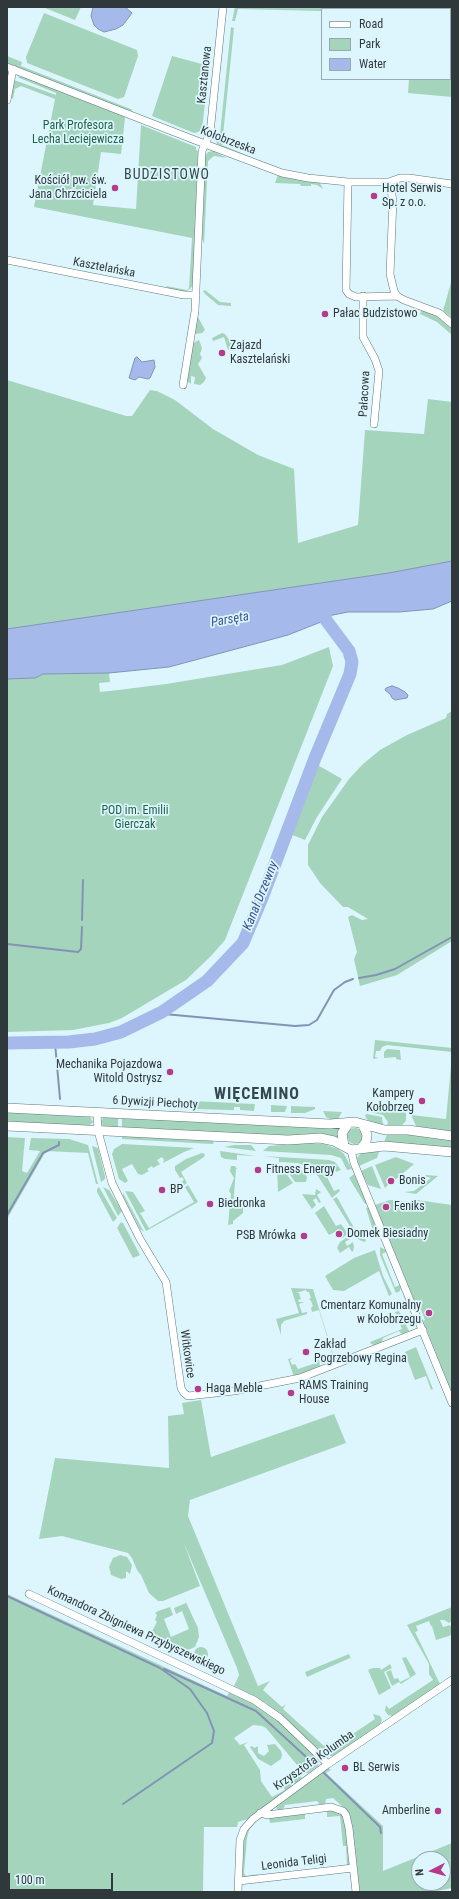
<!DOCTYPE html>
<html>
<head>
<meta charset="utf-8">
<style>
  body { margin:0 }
  #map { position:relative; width:459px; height:1899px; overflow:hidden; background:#ddf6fd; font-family:"Roboto Condensed",sans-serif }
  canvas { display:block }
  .frame { position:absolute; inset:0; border:8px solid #2f393c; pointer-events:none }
  .legend { position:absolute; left:321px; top:8px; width:130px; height:72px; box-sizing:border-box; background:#ddf6fd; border:1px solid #97aab0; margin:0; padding:5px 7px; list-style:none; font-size:12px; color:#2f393c }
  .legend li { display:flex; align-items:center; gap:8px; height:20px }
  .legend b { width:20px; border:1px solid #97aab0 }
  .north { position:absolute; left:411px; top:1851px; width:40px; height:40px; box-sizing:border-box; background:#ddf6fd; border:1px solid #97aab0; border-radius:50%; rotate:264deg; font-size:11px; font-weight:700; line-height:16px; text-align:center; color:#2f393c }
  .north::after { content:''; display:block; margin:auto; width:14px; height:18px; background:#b53a8b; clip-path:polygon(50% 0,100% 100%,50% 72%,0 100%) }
  .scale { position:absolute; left:8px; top:1873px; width:105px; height:18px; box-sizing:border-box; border:2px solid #2f393c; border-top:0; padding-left:5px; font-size:12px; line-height:14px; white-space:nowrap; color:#2f393c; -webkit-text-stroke:3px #ddf6fd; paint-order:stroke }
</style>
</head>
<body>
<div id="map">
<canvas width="459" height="1899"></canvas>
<div class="frame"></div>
<ul class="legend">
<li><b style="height:5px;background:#fff"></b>Road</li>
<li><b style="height:11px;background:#a5d4bc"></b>Park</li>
<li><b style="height:11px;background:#a5baea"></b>Water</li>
</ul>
<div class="north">N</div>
<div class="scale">100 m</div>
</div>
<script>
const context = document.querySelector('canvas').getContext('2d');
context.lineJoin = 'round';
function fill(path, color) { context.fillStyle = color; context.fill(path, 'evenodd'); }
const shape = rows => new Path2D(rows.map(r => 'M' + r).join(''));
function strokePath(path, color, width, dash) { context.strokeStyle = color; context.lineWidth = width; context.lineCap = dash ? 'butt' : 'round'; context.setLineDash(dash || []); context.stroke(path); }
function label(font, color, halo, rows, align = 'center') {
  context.font = font + ' "Roboto Condensed",sans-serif'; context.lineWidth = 3.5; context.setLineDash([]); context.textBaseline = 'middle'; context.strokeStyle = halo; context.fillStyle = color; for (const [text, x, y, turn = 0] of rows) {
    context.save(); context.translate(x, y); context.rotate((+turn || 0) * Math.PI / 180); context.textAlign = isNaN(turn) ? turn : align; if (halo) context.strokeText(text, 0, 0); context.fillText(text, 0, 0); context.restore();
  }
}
fill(shape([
  [46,7,81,7,75,20,45,8],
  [235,7,452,7,452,97,408,93,409,79,450,79,450,9,322,9,322,11,238,9,235,21,232,21],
  [44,13,137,50,138,56,124,97,118,99,27,63,26,57],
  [231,27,234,28,222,145,251,157,249,157,221,148,221,146,217,144,215,138,219,137,220,134],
  [7,56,22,62,21,66,133,110,130,111,7,63],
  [172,56,209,66,202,130,198,132,194,133,152,116],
  [23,76,123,115,125,118,121,154,101,152,93,205,136,209,141,125,196,147,196,150,198,151,193,285,191,288,187,291,182,292,169,289,166,286,187,290,189,288,192,238,34,207,55,99,21,86,15,89,13,99,10,97,14,80,56,95,56,93,17,77],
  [213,151,227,158,214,156,208,161,204,244,202,239,205,156,208,152],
  [278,175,320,183,323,189,317,185,311,184,311,186,301,186,300,184,275,183],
  [452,279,452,318,443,311],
  [205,290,220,302,231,303,231,306,218,305,205,294,203,291],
  [422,309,437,316,452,328,452,335,437,322,420,314],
  [198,317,205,330,202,333,196,334,195,333,196,320],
  [222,333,225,334,233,345,228,350,224,337,213,341,212,338],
  [199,340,202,348,200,354,202,358,198,364,206,378,204,382,200,385,194,384,195,377,191,376,191,384,187,381,193,343],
  [7,380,126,416,132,416,150,390,157,391,175,400,213,429,258,455,294,469,298,543,358,525,365,430,424,434,428,399,452,402,452,561,389,573,7,629],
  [329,647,333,666,225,940,211,956,186,980,122,1018,109,1023,73,1030,7,1032,7,679,35,678,43,674,109,673,110,682,99,683,100,692,118,690,166,684,282,665],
  [452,711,452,941,397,975,360,986,354,959,357,952,348,917,352,915,362,920,368,919,348,907,343,907,320,883,308,865,308,845,322,817,349,779,363,764,380,750,407,735,446,718,447,714],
  [316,764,342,779,317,817,305,840,290,834],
  [375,1040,452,1048,452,1052,387,1045,382,1047,380,1051,376,1051,375,1057,379,1058,373,1059],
  [387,1049,400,1050,401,1060,396,1059,396,1057,384,1058,384,1052],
  [452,1055,452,1132,416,1126,411,1115,446,1119],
  [193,1101,255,1104,254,1111,240,1110,240,1107,234,1107,234,1110,229,1110,195,1109],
  [373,1104,381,1105,381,1106,384,1105,384,1107,388,1108,388,1106,403,1108,406,1113,406,1121,402,1125,387,1125,388,1122,383,1115,365,1111],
  [271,1105,287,1106,285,1112,271,1112],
  [291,1106,315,1107,315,1109,305,1113,291,1113],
  [323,1111,342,1112,338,1119,332,1120,326,1117],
  [7,1112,90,1117,93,1122,88,1127,7,1122],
  [367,1114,382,1117,383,1125,369,1121,366,1118,365,1115],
  [104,1117,118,1118,118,1128,103,1126,101,1121],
  [122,1118,342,1128,339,1138,326,1134,298,1136,122,1128],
  '347 1136a8 8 0 1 1 16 0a8 8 0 1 1-16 0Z',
  [387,1134,403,1134,452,1140,452,1148,384,1142],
  [122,1136,213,1141,214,1143,212,1144,122,1139],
  [7,1137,25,1138,22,1171,27,1173,40,1151,29,1150,31,1138,69,1139,88,1145,98,1184,96,1184,88,1153,46,1151,7,1219],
  [307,1143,324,1144,338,1149,344,1154,352,1169,347,1170,341,1158,331,1155,263,1151,269,1146],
  [122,1144,159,1146,194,1148,184,1152,163,1163,164,1160,162,1157,157,1160,160,1164,153,1168,152,1166,147,1169,149,1171,142,1175,138,1174,132,1164,122,1169,128,1181,125,1183,119,1179,112,1154,114,1149],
  [234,1145,251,1145,256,1151,224,1147],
  [92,1146,98,1148,105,1176,105,1179,101,1182],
  [380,1149,377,1158,359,1166,357,1158,361,1153],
  [220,1151,256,1156,237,1155,237,1160,225,1159,221,1157],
  [202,1153,205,1154,204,1157,181,1172,187,1183,184,1185,182,1181,184,1180,182,1177,180,1178,175,1170,175,1166,186,1159],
  [262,1156,329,1160,335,1162,341,1170,336,1172,334,1169,330,1171,331,1175,327,1177,334,1191,339,1189,340,1191,332,1198,318,1176,307,1167,298,1163,279,1162,279,1158],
  [396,1157,414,1164,395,1180,392,1176,386,1181,388,1185,385,1188,375,1165],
  [231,1166,235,1166,237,1169,236,1169,233,1208,241,1208,242,1205,243,1205,243,1213,233,1221,233,1224,228,1225,231,1194,229,1191,234,1178,230,1171],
  [372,1166,381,1189,368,1185,361,1171],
  [277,1168,283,1169,293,1183,278,1192],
  [286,1169,298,1170,304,1172,307,1177,306,1182,295,1182],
  [354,1174,367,1203,365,1204,349,1178],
  [426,1175,438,1176,416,1194,404,1192,414,1191,431,1178,425,1176],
  [188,1185,198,1202,146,1231,125,1191,133,1192,145,1211,140,1213,149,1228,194,1202,185,1187],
  [99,1187,117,1218,113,1222,97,1192,97,1189],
  [103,1187,109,1190,122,1211,118,1216],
  [316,1189,321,1192,317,1195,321,1202,319,1203,316,1198,313,1200,316,1205,312,1209,302,1194,315,1195],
  [123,1193,144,1232,140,1229,123,1196],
  [337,1197,359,1237,364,1236,366,1241,364,1242,358,1239,333,1199],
  [390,1200,417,1203,417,1200,452,1205,452,1393,423,1321,425,1320,420,1307,417,1307,375,1205],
  [324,1206,336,1226,341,1224,348,1234,342,1238,337,1231,329,1235,315,1213],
  [368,1207,378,1232,375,1237,366,1208],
  [121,1222,123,1223,140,1255,133,1258,117,1228],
  [349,1236,350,1239,345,1242,347,1246,353,1242,354,1247,353,1251,352,1252,349,1247,340,1253,337,1248,340,1242],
  [380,1247,386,1250,386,1252,382,1254,395,1287,400,1285,401,1287,400,1291,396,1293,380,1255],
  [375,1250,383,1276,392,1294,389,1296,379,1271,344,1291,333,1290,325,1276,354,1258],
  [291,1288,313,1289,334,1357,341,1354,341,1359,328,1364,325,1361,324,1355,327,1360,329,1359,329,1354,332,1353,319,1310,312,1312,311,1308,313,1306,311,1301,309,1299,311,1298,309,1292,307,1292,306,1290,296,1293,299,1293,301,1299,298,1300,299,1302,304,1302,299,1304,302,1313,307,1312,307,1314,284,1321,281,1325,281,1335,276,1319,299,1313],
  [399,1311,409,1331,402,1334,399,1331,383,1338,382,1342,374,1345,371,1344,370,1342,402,1329,395,1312],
  [416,1347,433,1389,431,1390,426,1376,415,1380,406,1356,405,1352],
  [293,1358,290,1360,292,1365,295,1364,298,1369,316,1363,316,1358,319,1360,320,1366,319,1369,294,1377,288,1359],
  [201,1400,211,1457,334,1414,346,1443,190,1500,188,1516,258,1686,270,1681,263,1690,282,1707,286,1704,283,1709,324,1746,327,1742,332,1748,375,1719,373,1714,380,1716,382,1720,380,1725,333,1756,327,1756,323,1753,266,1703,234,1686,239,1675,237,1668,183,1541,200,1586,163,1601,158,1601,149,1593,141,1575,137,1570,132,1558,128,1553,62,1536,39,1539,55,1458,169,1468,168,1416,184,1414,182,1403],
  [120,1555,127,1557,132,1565,130,1574,126,1571,126,1578,121,1579,111,1575,109,1567,113,1558],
  [7,1594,227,1696,230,1691,253,1702,277,1720,319,1760,318,1766,314,1769,308,1773,303,1772,266,1728,262,1726,253,1725,234,1738,240,1745,248,1742,244,1745,260,1770,261,1781,272,1797,285,1790,281,1784,298,1773,302,1778,248,1819,238,1822,237,1827,204,1827,203,1892,7,1892],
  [184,1598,198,1628,199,1637,195,1647,183,1652,165,1645,166,1642,159,1639,157,1642,152,1639,154,1635,151,1633,157,1622,155,1620,157,1615,155,1613,158,1611,170,1607,173,1615,164,1619,171,1637,189,1629,182,1611,176,1614,174,1608,186,1603],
  [452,1607,452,1621,449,1623,444,1620,440,1620,443,1627,450,1625,452,1628,452,1634,449,1636,436,1640,432,1626,431,1626,429,1621,416,1626,418,1631,415,1632,417,1636,440,1684,393,1716,388,1715,385,1711,386,1705,389,1709,433,1680,429,1674,429,1664,407,1625],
  '194 1654a7 7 0 1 1 14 0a7 7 0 1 1-14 0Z',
  [349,1654,351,1659,350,1658,325,1669,307,1677,305,1672],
  [406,1657,416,1674,401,1684,399,1682,392,1686,386,1672,391,1670,394,1679,398,1678,400,1682,410,1677,402,1658],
  [390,1664,392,1668,384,1672,391,1688,379,1695,368,1670,373,1668,380,1668,381,1670],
  [275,1744,281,1751,282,1755,281,1759,271,1766,258,1759,250,1747,252,1746,254,1748,258,1746,258,1753,264,1756,269,1751,267,1745],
  [328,1768,331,1770,326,1773,383,1826,383,1871,452,1843,452,1888,433,1892,358,1892,345,1809,333,1798,326,1799,325,1804,320,1805,317,1801,285,1805,283,1810,278,1811,276,1807],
  [419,1859,443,1859,443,1883,419,1883],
  [335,1810,344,1815,350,1865,349,1866,347,1866,346,1846,343,1846,340,1816,327,1817,327,1811],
  [305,1813,305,1819,270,1823,269,1818],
  [258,1819,249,1830,247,1838,244,1873,246,1876,258,1874,258,1876,244,1877,242,1874,244,1837,250,1827]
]), '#a5d4bc');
const water = shape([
  [93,7,125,7,132,13,123,25,116,29,104,32,98,29,94,25,91,16,93,7],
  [137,357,142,362,154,360,155,367,150,378,148,379,139,377,135,380,129,378,135,358,137,357],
  [452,561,452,601,433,609,399,612,348,612,328,616,326,620,288,635,169,667,109,673,43,674,35,678,7,679,7,629,389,573,452,561],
  [392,686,398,688,405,692,408,695,407,698,395,700,392,698,390,694,385,690,386,688,392,686]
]);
fill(water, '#a5baea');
strokePath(water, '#8293b6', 1);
strokePath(shape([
  [82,920,83,880],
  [7,944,78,952,81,949,82,927],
  [359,978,376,975,395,969,452,937],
  [162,1012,164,1014,295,1026,309,1025,317,1020,334,990,345,982,353,979],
  [55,1043,60,1099],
  [7,1215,43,1153,59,1145,59,1142],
  [7,1596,160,1668,190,1689,207,1713,214,1731,212,1743,123,1804],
  [164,1669,256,1711,315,1765],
  [323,1772,380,1827,381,1833]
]), '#8293b6', 2);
strokePath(shape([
  [7,1043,69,1042,95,1039,121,1032,162,1012,207,981,243,943,262,898,315,758,350,674,352,662,349,651,326,620,322,604]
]), '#a5baea', 13);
const minor = shape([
  [7,67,205,144,282,173,308,178,348,182,389,182,400,178,409,178,452,184],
  [7,100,13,69],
  [348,182,346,290,349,294,356,297,397,296],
  [389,182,393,200,390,274,394,291,397,296,404,300,439,313,452,324],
  [7,260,184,295,196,295],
  [363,296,363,337,375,359,379,371,374,424],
  [183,385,195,311,202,151,210,133,223,7],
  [97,1113,98,1131,112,1183,140,1239,166,1282,181,1388,184,1393,188,1396,234,1391,300,1378,423,1330],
  [351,1150,354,1163,452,1403],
  [29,1594,254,1700,280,1718,328,1764],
  [260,1813,267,1815,331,1807,343,1811,346,1815,349,1828,356,1892],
  [239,1881,353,1868],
  [238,1892,240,1840,244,1829,253,1819,328,1764,452,1680]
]);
const tertiary = shape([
  [7,1108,330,1124,355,1122,385,1130,408,1130,452,1136],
  [7,1126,288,1140,320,1138,334,1141,351,1150,384,1146,452,1152],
  [344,1146,342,1133,349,1123],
  [362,1147,366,1142,367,1135,363,1125]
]);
strokePath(minor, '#60777c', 8);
strokePath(tertiary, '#60777c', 10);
strokePath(minor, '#fff', 7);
strokePath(tertiary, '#fff', 9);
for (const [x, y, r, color] of [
  [115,188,4,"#b53a8b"],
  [374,196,4,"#b53a8b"],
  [325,314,4,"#b53a8b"],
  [222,353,4,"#b53a8b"],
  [170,1072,4,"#b53a8b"],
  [422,1101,4,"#b53a8b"],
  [258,1170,4,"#b53a8b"],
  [391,1181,4,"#b53a8b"],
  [162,1190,4,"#b53a8b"],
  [210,1204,4,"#b53a8b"],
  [386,1207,4,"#b53a8b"],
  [339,1234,4,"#b53a8b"],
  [304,1236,4,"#b53a8b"],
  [429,1313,4,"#b53a8b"],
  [306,1352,4,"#b53a8b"],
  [198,1389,4,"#b53a8b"],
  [291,1393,4,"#b53a8b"],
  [345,1768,4,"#b53a8b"],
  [438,1811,4,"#b53a8b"]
]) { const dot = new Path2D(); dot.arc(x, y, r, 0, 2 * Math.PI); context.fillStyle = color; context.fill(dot); strokePath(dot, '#ddf6fd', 1.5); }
label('12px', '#2f393c', '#ddf6fd', [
  ["Kasztanowa",205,75,-84],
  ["Kołobrzeska",228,141,21],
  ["Kasztelańska",104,268,11],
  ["Pałacowa",365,394,-87],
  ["6 Dywizji Piechoty",155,1103,3],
  ["Witkowice",187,1354,82],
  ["Komandora Zbigniewa Przybyszewskiego",136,1631,25],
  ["Krzysztofa Kolumba",314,1761,-35],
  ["Leonida Teligi",294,1863,-7]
]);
label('12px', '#1e6348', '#ddf6fd', [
  ["Park Profesora",78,126],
  ["Lecha Leciejewicza",78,140],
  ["POD im. Emilii",135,811],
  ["Gierczak",135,825]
]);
label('12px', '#2f393c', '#ddf6fd', [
  ["Kościół pw. św.",107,181,"right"],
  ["Jana Chrzciciela",107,195,"right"],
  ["Hotel Serwis",382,189],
  ["Sp. z o.o.",382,203],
  ["Pałac Budzistowo",333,314],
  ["Zajazd",230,346],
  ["Kasztelański",230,360],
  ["Mechanika Pojazdowa",162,1065,"right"],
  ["Witold Ostrysz",162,1079,"right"],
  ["Kampery",414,1094,"right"],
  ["Kołobrzeg",414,1108,"right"],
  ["Fitness Energy",266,1170],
  ["Bonis",399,1181],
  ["BP",170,1190],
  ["Biedronka",218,1204],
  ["Feniks",394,1207],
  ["Domek Biesiadny",347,1234],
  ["PSB Mrówka",296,1236,"right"],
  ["Cmentarz Komunalny",421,1306,"right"],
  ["w Kołobrzegu",421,1320,"right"],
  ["Zakład",314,1345],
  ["Pogrzebowy Regina",314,1359],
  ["RAMS Training",299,1386],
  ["House",299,1400],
  ["Haga Meble",206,1389],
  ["BL Serwis",353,1768],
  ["Amberline",430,1811,"right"]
], 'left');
label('italic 13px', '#3d5490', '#ddf6fd', [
  ["Parsęta",230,620,-10],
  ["Kanał Drzewny",261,896,-68]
]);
context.letterSpacing = '1px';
label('14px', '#32484d', '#ddf6fd', [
  ["BUDZISTOWO",167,175]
]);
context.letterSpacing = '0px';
context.letterSpacing = '1px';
label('bold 16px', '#32484d', '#ddf6fd', [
  ["WIĘCEMINO",257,1095]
]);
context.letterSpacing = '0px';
</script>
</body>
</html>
